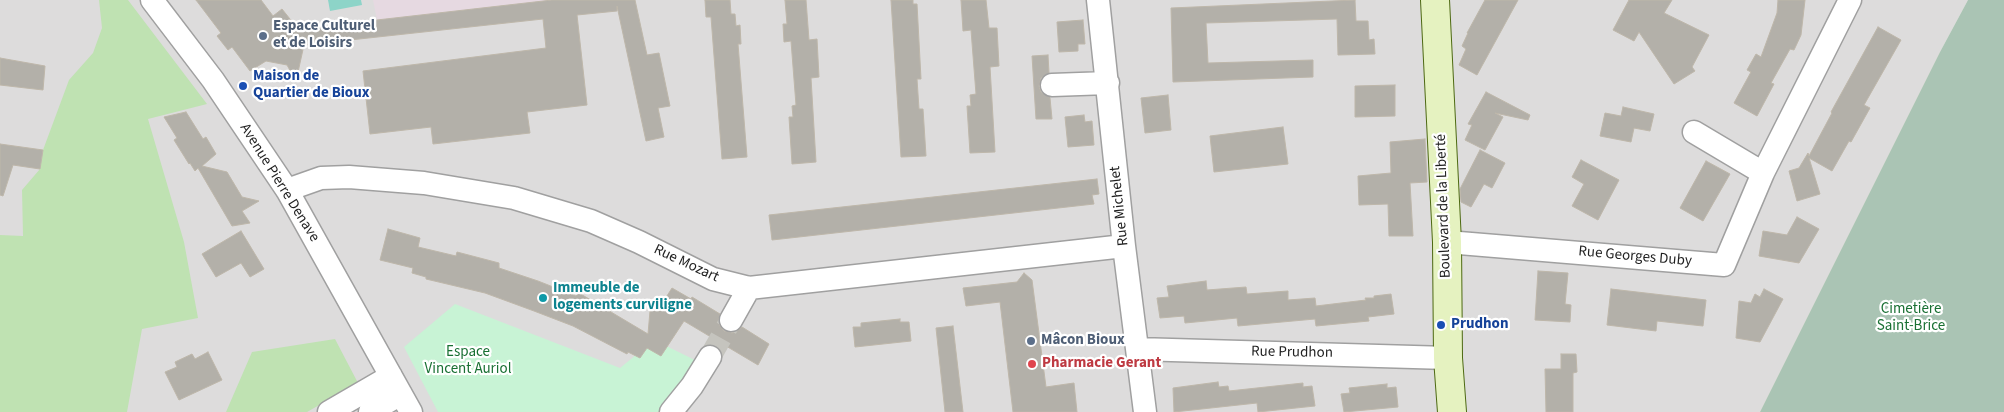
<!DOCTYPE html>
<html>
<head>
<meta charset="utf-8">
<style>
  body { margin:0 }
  canvas { display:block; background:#eeede6 }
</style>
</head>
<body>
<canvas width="2004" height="412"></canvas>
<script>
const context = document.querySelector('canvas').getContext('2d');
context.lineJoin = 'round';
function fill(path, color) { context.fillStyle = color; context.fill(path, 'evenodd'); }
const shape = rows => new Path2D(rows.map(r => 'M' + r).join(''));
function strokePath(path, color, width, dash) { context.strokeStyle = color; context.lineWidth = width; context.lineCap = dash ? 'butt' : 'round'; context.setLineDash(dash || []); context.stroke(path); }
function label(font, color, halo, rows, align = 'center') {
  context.font = font + ' "Source Sans 3",sans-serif'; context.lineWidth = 4.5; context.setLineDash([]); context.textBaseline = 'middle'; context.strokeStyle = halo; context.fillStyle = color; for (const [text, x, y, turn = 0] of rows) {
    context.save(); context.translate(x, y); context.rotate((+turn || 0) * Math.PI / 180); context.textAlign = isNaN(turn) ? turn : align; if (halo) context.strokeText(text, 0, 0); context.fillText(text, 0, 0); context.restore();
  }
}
fill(shape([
  [0,0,1968,0,1940,52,1760,412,0,412]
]), '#dddcdc');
fill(shape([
  [373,0,552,0,377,20]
]), '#e6d9e1');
fill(shape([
  [99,0,128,0,207,104,148,119,184,242,198,318,142,329,127,412,0,412,0,235,23,236,22,190,40,169,43,150,69,80,93,53,102,28],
  [335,339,358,383,307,412,226,412,252,352]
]), '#bfe2b2');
fill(shape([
  [1968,0,2004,0,2004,412,1760,412,1940,52]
]), '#aac4b4');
fill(shape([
  [455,304,620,368,654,340,701,363,664,412,438,412,404,347]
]), '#c8f3d5');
fill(shape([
  [328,0,361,0,362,5,330,11]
]), '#8dd4c8');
const building = shape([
  [196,0,261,0,273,16,282,9,298,29,552,0,635,0,647,55,659,53,670,106,658,108,664,137,646,141,617,6,617,11,577,15,587,105,527,112,530,133,433,144,431,127,370,134,363,71,546,48,543,19,304,45,296,81,287,65,266,61,250,71,232,47,228,50,217,36,221,33,196,0],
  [705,0,730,0,731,14,735,14,736,26,740,25,741,44,738,44,747,157,722,159,711,17,706,17,705,0],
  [785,0,806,0,809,40,817,39,819,77,811,78,816,162,792,164,789,117,793,117,792,106,796,105,791,41,784,42,783,24,787,24,785,0],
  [891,0,913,0,913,4,917,4,921,79,917,79,919,109,923,109,926,156,901,157,891,0],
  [961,0,986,0,989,28,997,28,999,66,990,67,995,152,970,153,967,106,971,106,970,95,976,94,971,30,963,31,961,0],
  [1355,0,1356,21,1368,21,1369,40,1374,39,1375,54,1338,55,1337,19,1206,23,1208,63,1313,60,1313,77,1173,82,1171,8,1355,0],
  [1485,0,1518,0,1477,75,1459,65,1466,49,1462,46,1468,33,1467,33,1485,0],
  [1629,0,1672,0,1664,13,1709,35,1692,67,1695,71,1674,84,1639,32,1634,41,1613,30,1629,0],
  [1778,0,1805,0,1801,35,1794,50,1790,49,1771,83,1774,84,1757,116,1734,103,1751,72,1747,70,1756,54,1761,57,1777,13,1778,0],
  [1083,20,1085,44,1078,44,1078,51,1059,52,1057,22,1083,20],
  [1878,27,1901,40,1864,105,1870,108,1851,142,1849,141,1832,171,1809,158,1820,194,1797,201,1789,171,1799,168,1808,153,1809,156,1832,113,1831,112,1878,27],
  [1048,55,1049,73,1041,78,1039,86,1041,92,1050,98,1052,119,1036,119,1032,56,1048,55],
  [0,58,45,66,43,90,0,85,0,58],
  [1395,85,1395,116,1355,117,1355,86,1395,85],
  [1486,92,1530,115,1528,120,1495,113,1503,117,1485,150,1465,140,1472,125,1468,124,1486,92],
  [1168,95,1171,130,1145,133,1141,98,1168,95],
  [1623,107,1654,114,1650,131,1634,128,1631,142,1600,136,1605,113,1621,116,1623,107],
  [186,112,203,139,206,137,216,154,202,166,227,172,242,197,259,201,242,211,250,223,232,226,198,168,195,171,190,163,189,164,174,140,177,138,164,117,186,112],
  [1084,115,1085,122,1092,121,1094,145,1068,147,1065,117,1084,115],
  [1283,127,1288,164,1214,172,1210,136,1283,127],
  [1425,139,1427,182,1410,183,1413,236,1389,236,1388,204,1359,205,1358,176,1391,173,1390,142,1425,139],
  [0,144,43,150,40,169,13,165,3,196,0,195,0,144],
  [1480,150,1505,163,1492,188,1484,184,1471,207,1461,202,1460,189,1480,150],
  [1581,160,1619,180,1598,220,1572,206,1584,184,1572,177,1581,160],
  [1706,161,1730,174,1703,221,1680,208,1706,161],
  [1097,179,1099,194,1092,195,1094,204,772,240,769,215,1097,179],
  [1797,217,1819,229,1799,263,1759,256,1763,231,1787,235,1797,217],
  [388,229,420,238,418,247,456,256,457,252,499,263,499,268,538,281,576,296,579,293,648,334,650,311,658,310,672,288,691,299,692,297,720,314,718,321,720,326,724,331,732,333,737,331,742,327,769,344,758,365,684,321,661,356,647,348,640,358,628,352,627,354,573,326,534,311,485,293,426,279,426,277,412,273,413,268,380,260,388,229],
  [241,231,264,269,250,277,241,263,216,277,202,254,241,231],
  [1538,271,1568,273,1565,304,1571,305,1570,322,1535,320,1538,271],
  [1024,273,1032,280,1046,387,1074,383,1077,412,1013,412,1000,302,966,306,963,288,1017,282,1024,273],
  [1206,281,1207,290,1246,287,1247,294,1288,291,1288,300,1315,298,1316,306,1366,300,1365,298,1374,298,1374,296,1391,294,1394,314,1368,317,1369,321,1316,326,1315,319,1238,326,1237,318,1185,323,1184,316,1160,318,1157,298,1169,297,1167,286,1206,281],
  [1611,289,1706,300,1703,326,1657,321,1656,331,1607,325,1611,289],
  [1764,289,1783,299,1760,342,1736,338,1739,301,1751,303,1755,294,1760,297,1764,289],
  [900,319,900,322,909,322,911,341,855,347,853,327,861,327,861,323,900,319],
  [953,326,963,412,945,412,936,328,953,326],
  [208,352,222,380,179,400,165,372,177,367,175,362,192,354,195,359,208,352],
  [1561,354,1576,354,1577,372,1573,373,1573,412,1546,412,1545,369,1561,369,1561,354],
  [1218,382,1219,387,1228,386,1229,391,1303,383,1303,387,1312,386,1315,406,1258,412,1257,403,1174,412,1173,388,1218,382],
  [1387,384,1387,388,1396,387,1398,407,1344,412,1341,394,1350,393,1349,388,1387,384]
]);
fill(building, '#b3b0a9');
strokePath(building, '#beb7aa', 1);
strokePath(shape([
  [710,357,731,320]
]), '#c5c4be', 22, [22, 11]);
const street = shape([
  [152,0,213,80,287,190,411,412],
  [1098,0,1124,246,1145,412],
  [1052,85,1108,83],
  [1694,132,1763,173],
  [287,190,321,178,349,177,424,183,514,198,591,221,639,242,713,279,749,288,1124,246],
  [1447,242,1724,265,1763,173,1850,0],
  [731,320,749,288],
  [1137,349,1448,358],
  [329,412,391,376],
  [370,412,401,394],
  [671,412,692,386,710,357]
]);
const secondary = shape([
  [1435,0,1447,242,1448,358,1452,412]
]);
strokePath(street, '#a0a0a0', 25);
strokePath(secondary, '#4d6912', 30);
strokePath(street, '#fff', 22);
strokePath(secondary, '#e5f2c0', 28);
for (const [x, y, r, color] of [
  [263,36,5,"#5c6f8a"],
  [243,86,5,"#1a4fb4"],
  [543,298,5,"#0f9aa8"],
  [1441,325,5,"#1a4fb4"],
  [1031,341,5,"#5c6f8a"],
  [1032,364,5,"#e0444e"]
]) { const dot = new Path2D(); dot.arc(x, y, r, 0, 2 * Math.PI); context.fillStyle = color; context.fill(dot); strokePath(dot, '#fff', 2); }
label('bold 15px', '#4e5e75', '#fff', [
  ["Espace Culturel",273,27],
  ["et de Loisirs",273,44],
  ["Mâcon Bioux",1041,341]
], 'left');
label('bold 15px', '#164399', '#fff', [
  ["Maison de",253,77],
  ["Quartier de Bioux",253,94],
  ["Prudhon",1451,325]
], 'left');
label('15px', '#1f1f1f', '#fff', [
  ["Avenue Pierre Denave",279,183,58],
  ["Rue Michelet",1120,206,-96],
  ["Boulevard de la Liberté",1444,206,-92],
  ["Rue Georges Duby",1635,257,5],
  ["Rue Mozart",686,264,25],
  ["Rue Prudhon",1292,353,1]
]);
label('bold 15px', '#0d838f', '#fff', [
  ["Immeuble de",553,289],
  ["logements curviligne",553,306]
], 'left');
label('15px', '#197033', '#fff', [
  ["Cimetière",1911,310],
  ["Saint-Brice",1911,327],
  ["Espace",468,353],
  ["Vincent Auriol",468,370]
]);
label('bold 15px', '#be3a42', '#fff', [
  ["Pharmacie Gerant",1042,364]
], 'left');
</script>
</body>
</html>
